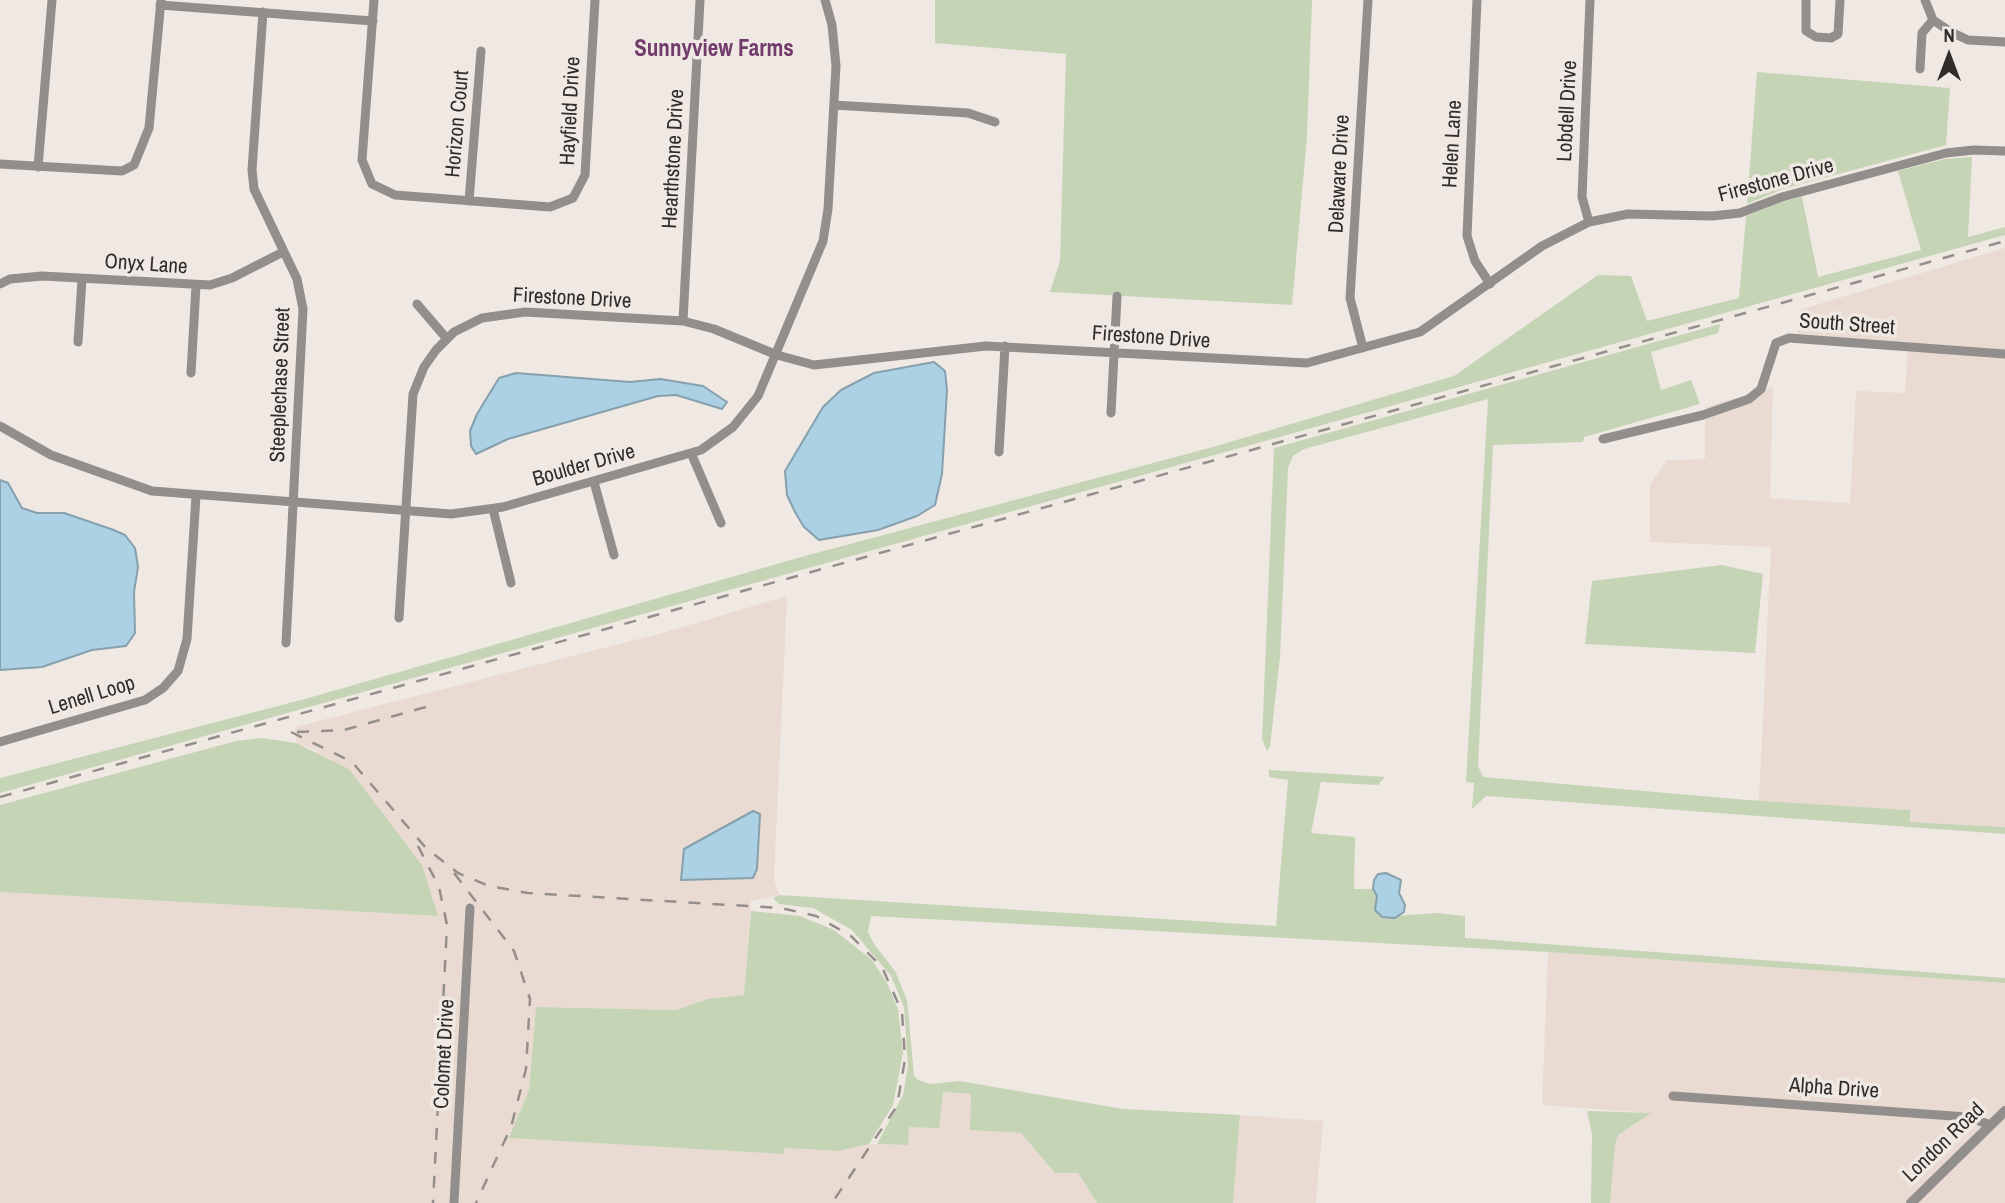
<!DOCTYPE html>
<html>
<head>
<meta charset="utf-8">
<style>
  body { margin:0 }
  #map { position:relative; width:2005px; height:1203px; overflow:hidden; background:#f0e8e3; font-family:"Archivo Narrow",sans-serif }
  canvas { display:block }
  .north { position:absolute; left:1914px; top:21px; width:70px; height:70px; -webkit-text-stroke:5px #f0e8e3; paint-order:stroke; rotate:0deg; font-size:19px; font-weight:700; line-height:28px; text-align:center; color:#2f2c2a }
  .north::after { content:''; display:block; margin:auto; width:24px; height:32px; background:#2f2c2a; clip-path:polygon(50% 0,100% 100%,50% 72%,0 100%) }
</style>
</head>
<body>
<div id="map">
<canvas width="2005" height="1203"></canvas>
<div class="north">N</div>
</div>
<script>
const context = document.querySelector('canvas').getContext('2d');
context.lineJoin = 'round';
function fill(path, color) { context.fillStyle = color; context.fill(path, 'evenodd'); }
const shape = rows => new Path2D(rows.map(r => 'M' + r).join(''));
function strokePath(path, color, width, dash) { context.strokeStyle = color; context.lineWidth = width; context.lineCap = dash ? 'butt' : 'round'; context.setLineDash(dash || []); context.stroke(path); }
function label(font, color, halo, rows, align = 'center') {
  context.font = font + ' "Archivo Narrow",sans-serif'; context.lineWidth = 7; context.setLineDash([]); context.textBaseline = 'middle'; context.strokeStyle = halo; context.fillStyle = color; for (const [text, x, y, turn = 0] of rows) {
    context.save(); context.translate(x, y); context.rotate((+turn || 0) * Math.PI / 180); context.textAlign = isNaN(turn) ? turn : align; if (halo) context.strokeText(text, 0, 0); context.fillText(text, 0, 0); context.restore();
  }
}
fill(shape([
  [2005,248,2005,827,1910,822,1910,810,1759,801,1771,547,1650,542,1650,484,1667,460,1705,459,1705,407,1773,387,1770,498,1850,503,1856,391,1905,393,1908,342,1798,335,1799,310],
  [787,596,774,878,779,895,751,901,744,995,707,999,676,1010,536,1007,529,1090,510,1138,783,1154,783,1148,838,1151,869,1144,907,1145,909,1126,943,1092,971,1094,970,1130,1021,1133,1055,1173,1078,1173,1097,1203,0,1203,0,892,438,916,316,750,296,743,295,727,666,632],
  [1548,952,2005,983,2005,1203,1610,1203,1615,1145,1618,1135,1650,1113,1542,1105],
  [1240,1115,1323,1121,1316,1203,1233,1203]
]), '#e9dbd1');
fill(shape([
  [935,0,1312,0,1307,137,1292,305,1050,292,1060,261,1066,54,935,43],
  [1757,72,1950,88,1946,145,1783,189,1747,204],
  [1972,157,1968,237,2005,227,2005,235,0,793,0,778,305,699,805,556,1213,447,1454,376,1598,275,1631,276,1647,321,1739,298,1746,216,1785,201,1802,197,1818,277,1921,250,1898,171,1945,159],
  [1720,324,1718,333,1651,352,1661,390,1691,380,1700,404,1584,437,1583,442,1493,445,1478,766,1483,777,1747,800,1910,810,1910,822,2005,827,2005,834,1486,796,1472,809,1474,783,1466,782,1488,399,1304,449,1293,456,1288,468,1280,656,1270,747,1267,751,1262,739,1274,448],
  [1722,565,1763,574,1755,653,1585,644,1592,581],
  [262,738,296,743,349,769,422,865,438,916,0,892,0,805,236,741],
  [1269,770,1385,777,1378,785,1321,782,1311,833,1355,837,1354,889,1373,889,1377,896,1375,904,1382,917,1437,913,1465,916,1465,938,2005,978,2005,983,1548,952,871,916,868,932,874,944,895,971,907,1000,914,1076,918,1080,930,1084,959,1081,1123,1109,1240,1115,1233,1203,1097,1203,1078,1173,1055,1173,1021,1133,970,1130,971,1094,943,1092,939,1128,909,1127,908,1145,877,1144,903,1095,908,1066,904,1007,891,976,852,930,813,908,779,904,773,898,779,895,1276,926,1288,780,1269,777],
  [751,911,800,916,834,930,872,960,887,983,898,1009,903,1053,893,1105,869,1144,838,1151,784,1148,783,1154,509,1138,529,1090,536,1007,676,1010,707,999,744,995],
  [1587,1111,1651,1113,1618,1135,1615,1145,1610,1203,1591,1203,1592,1134]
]), '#c4d4b5');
const water = shape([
  [934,362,945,371,947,390,942,474,935,505,917,516,878,530,819,540,804,527,795,512,787,495,785,471,823,407,841,390,874,373,934,362],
  [516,373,630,382,660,379,703,386,727,402,722,409,676,395,658,396,508,439,476,454,471,446,470,431,477,414,499,378,516,373],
  [0,480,8,483,22,508,37,513,64,513,111,529,125,535,135,548,138,567,134,592,135,633,126,646,92,650,42,667,0,670,0,480],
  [753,811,760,814,757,869,753,878,681,880,684,849,753,811],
  [1386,873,1401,880,1399,893,1405,905,1404,912,1395,918,1382,917,1375,910,1377,896,1373,889,1374,880,1378,874,1386,873]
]);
fill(water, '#acd1e4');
strokePath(water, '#86a0ac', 2);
strokePath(shape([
  [374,0,362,160,372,184,395,195,550,207,573,198,585,175,595,0],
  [1477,0,1467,236,1475,261,1490,284],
  [1806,0,1806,31,1816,37,1831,38,1838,34,1840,0],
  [1925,0,1933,20,1951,32,1968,40,2005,42],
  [160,5,373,21],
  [263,12,252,170,254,189,297,279,303,309,286,643],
  [1920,69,1922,33,1933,20],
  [834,105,968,113,995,122],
  [0,164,122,171,134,165,149,128,161,0],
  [38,167,52,0],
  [469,201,481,51],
  [1589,222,1582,197,1590,0],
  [0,284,10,279,42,276,210,285,232,278,283,252],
  [417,304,447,339],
  [683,321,700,0],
  [78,342,82,279],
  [1363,348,1350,298,1368,0],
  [191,373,196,286],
  [1111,413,1117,296],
  [0,426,51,455,152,491,451,514,503,507,701,450,733,427,758,396,823,241,828,209,836,66,832,25,825,0],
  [1603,439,1703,415,1749,399,1761,389,1776,343,1789,338,2005,354],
  [999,452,1005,346],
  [691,453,721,523],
  [594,482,614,555],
  [493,509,511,583],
  [399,618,413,394,424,367,436,350,454,332,482,318,525,312,683,321,714,329,777,355,814,365,986,346,1307,363,1420,332,1542,246,1589,222,1628,214,1712,216,1740,213,1782,197,1946,153,1974,150,2005,151],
  [0,742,145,700,163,688,178,671,187,639,196,496],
  [1673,1096,1967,1117,1991,1125],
  [454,1203,470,908]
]), '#918e8c', 9);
strokePath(shape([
  [1911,1203,2005,1111]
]), '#918e8c', 10);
strokePath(shape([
  [291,732,352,762,426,848,458,873,489,886,528,893,781,908,816,916,851,936,882,967,902,1012,905,1059,897,1106,832,1203],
  [297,732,344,730,426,707],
  [0,797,2005,241],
  [418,846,439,887,447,925,433,1203],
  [454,873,514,951,530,999,526,1069,511,1127,476,1203]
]), '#958f8c', 2.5, [12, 12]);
label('21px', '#2f2c2a', '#f0e8e3', [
  ["Hayfield Drive",571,111,-87],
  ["Lobdell Drive",1568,111,-87],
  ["Horizon Court",458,124,-85],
  ["Helen Lane",1453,144,-87],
  ["Hearthstone Drive",674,159,-87],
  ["Delaware Drive",1340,174,-87],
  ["Firestone Drive",1776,181,-15],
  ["Onyx Lane",146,265,4],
  ["Firestone Drive",572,299,3],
  ["South Street",1847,325,4],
  ["Firestone Drive",1151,338,4],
  ["Steeplechase Street",281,385,-88],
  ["Boulder Drive",584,466,-16],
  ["Lenell Loop",92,696,-17],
  ["Colomet Drive",445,1054,-87],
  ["Alpha Drive",1834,1089,4],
  ["London Road",1944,1143,-44]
]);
label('bold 23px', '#723c6c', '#f0e8e3', [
  ["Sunnyview Farms",714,50]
]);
</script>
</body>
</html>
